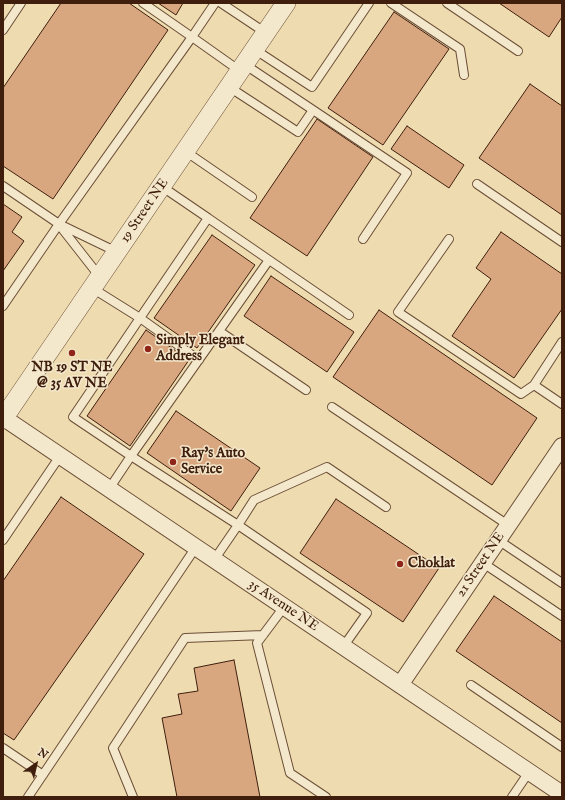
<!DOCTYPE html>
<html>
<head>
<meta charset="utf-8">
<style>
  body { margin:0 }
  #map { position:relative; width:565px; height:800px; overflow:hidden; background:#eedcb0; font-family:"IM FELL English",serif }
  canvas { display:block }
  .frame { position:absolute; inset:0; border:4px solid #3f1e0e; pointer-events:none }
  .north { position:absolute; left:16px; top:744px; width:40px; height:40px; -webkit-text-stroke:3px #f4e8cc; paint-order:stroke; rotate:34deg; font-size:11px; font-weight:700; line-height:16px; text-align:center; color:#3f1e0e }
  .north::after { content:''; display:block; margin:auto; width:14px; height:18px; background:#3f1e0e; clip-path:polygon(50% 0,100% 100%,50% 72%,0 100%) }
</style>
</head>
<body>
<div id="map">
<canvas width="565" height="800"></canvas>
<div class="frame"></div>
<div class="north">N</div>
</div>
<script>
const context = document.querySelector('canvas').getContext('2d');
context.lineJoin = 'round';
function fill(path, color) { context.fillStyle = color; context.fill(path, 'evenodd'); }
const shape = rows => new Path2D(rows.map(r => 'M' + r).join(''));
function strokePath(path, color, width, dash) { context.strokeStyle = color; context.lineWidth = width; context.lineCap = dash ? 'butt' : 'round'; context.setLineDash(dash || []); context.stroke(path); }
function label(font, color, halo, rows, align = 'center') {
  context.font = font + ' "IM FELL English",serif'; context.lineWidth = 3; context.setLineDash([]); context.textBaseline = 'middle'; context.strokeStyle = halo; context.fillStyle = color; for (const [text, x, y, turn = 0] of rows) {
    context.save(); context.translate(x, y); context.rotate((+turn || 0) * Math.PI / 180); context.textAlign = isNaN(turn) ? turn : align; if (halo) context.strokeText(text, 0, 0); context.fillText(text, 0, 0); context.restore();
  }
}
const building = shape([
  [61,3,129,3,168,30,53,199,3,166,3,88,61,3],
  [158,3,183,3,176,15,158,3],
  [499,3,562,3,562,17,549,37,499,3],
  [394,12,449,49,383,145,328,108,394,12],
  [530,84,562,106,562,215,479,158,530,84],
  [317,119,373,157,307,256,250,218,317,119],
  [407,126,464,165,449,188,391,149,407,126],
  [3,204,22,217,12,232,24,241,3,271,3,204],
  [501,232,562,274,562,309,514,378,452,336,491,279,476,268,501,232],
  [212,235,255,265,197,348,154,318,212,235],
  [271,276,354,332,327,372,244,316,271,276],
  [379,310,537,418,492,485,333,377,379,310],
  [146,330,189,360,130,446,87,416,146,330],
  [176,411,260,468,231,511,147,453,176,411],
  [61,497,144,554,14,740,3,733,3,581,61,497],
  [336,499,439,568,403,622,300,553,336,499],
  [494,596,562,642,562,723,456,651,494,596],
  [234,660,260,797,177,797,162,718,182,714,178,694,198,691,194,668,234,660]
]);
fill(building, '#d8a77f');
strokePath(building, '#3f1e0e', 1);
const service = shape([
  [143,3,192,37,215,3],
  [221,3,266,33],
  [391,3,460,49,464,75],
  [447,3,518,51],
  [3,30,21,3],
  [254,49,312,87,369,3],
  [229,87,298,132,313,110,244,64],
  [313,110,407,173,363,239],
  [185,151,252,197],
  [477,184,562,242],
  [3,186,59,224,117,252],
  [161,186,208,218,140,318,199,360],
  [208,218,349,315],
  [60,226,100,277],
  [449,239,398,312,521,394,534,385],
  [92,288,140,318,73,417,131,456,269,260],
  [3,306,59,224,192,37,240,71],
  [219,331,306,390],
  [562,342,534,385,562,404],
  [332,407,508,525],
  [109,489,131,456,238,525,254,500,327,467,386,507],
  [3,540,60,456],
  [498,540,562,583],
  [214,560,238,525,367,613,343,647],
  [483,563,562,616],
  [284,607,257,643,290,773,326,797],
  [471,685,562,747],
  [3,748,43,775],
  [28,797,196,547],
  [133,797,113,748,185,638,263,635],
  [512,797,529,772]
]);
const minor = shape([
  [4,418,562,794],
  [400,685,562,446]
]);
const tertiary = shape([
  [3,419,286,3]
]);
strokePath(service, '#6b4e36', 10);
strokePath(minor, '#6b4e36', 18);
strokePath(tertiary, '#6b4e36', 20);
strokePath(service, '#f4e8cc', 8);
strokePath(minor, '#f4e8cc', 16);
strokePath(tertiary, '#f4e8cc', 19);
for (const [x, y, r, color] of [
  [148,349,4,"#8f2418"],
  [72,353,4,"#8f2418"],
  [173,462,4,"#8f2418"],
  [400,564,4,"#8f2418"]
]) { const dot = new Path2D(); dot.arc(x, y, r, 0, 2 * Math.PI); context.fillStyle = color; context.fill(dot); strokePath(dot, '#f4e8cc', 1.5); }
label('14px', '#3f1e0e', '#f4e8cc', [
  ["19 Street NE",145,211,-56],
  ["21 Street NE",481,565,-56],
  ["35 Avenue NE",283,606,34]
]);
label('bold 14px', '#3f1e0e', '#f4e8cc', [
  ["Simply Elegant",156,341],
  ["Address",156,357],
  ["NB 19 ST NE",72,368,"center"],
  ["@ 35 AV NE",72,384,"center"],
  ["Ray's Auto",181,454],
  ["Service",181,470],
  ["Choklat",408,564]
], 'left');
</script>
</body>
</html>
